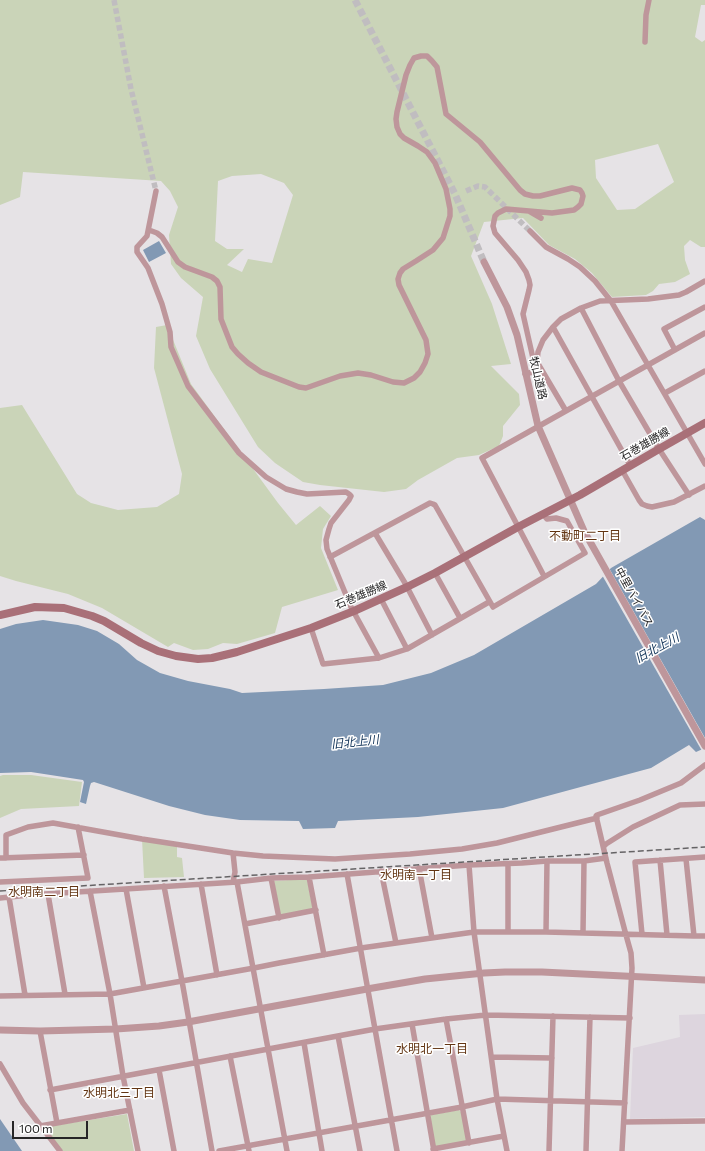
<!DOCTYPE html>
<html>
<head>
<meta charset="utf-8">
<style>
  body { margin:0 }
  #map { position:relative; width:705px; height:1151px; overflow:hidden; background:#e6e3e6; font-family:Commissioner,sans-serif }
  canvas { display:block }
  .scale { position:absolute; left:12px; top:1121px; width:76px; height:18px; box-sizing:border-box; border:2px solid #262526; border-top:0; padding-left:5px; font-size:12px; line-height:14px; white-space:nowrap; color:#262526; -webkit-text-stroke:3px #fff; paint-order:stroke }
</style>
</head>
<body>
<div id="map">
<canvas width="705" height="1151"></canvas>
<div class="scale">100 m</div>
</div>
<script>
const context = document.querySelector('canvas').getContext('2d');
context.lineJoin = 'round';
function fill(path, color) { context.fillStyle = color; context.fill(path, 'evenodd'); }
const shape = rows => new Path2D(rows.map(r => 'M' + r).join(''));
function strokePath(path, color, width, dash) { context.strokeStyle = color; context.lineWidth = width; context.lineCap = dash ? 'butt' : 'round'; context.setLineDash(dash || []); context.stroke(path); }
function label(font, color, halo, rows, align = 'center') {
  context.font = font + ' Commissioner,"Noto Sans JP",sans-serif'; context.lineWidth = 3; context.setLineDash([]); context.textBaseline = 'middle'; context.strokeStyle = halo; context.fillStyle = color; for (const [text, x, y, turn = 0] of rows) {
    context.save(); context.translate(x, y); context.rotate((+turn || 0) * Math.PI / 180); context.textAlign = isNaN(turn) ? turn : align; if (halo) context.strokeText(text, 0, 0); context.fillText(text, 0, 0); context.restore();
  }
}
fill(shape([
  [705,1014,705,1117,630,1119,633,1048,680,1037,679,1015]
]), '#ddd5de');
fill(shape([
  [0,0,705,0,705,5,701,5,695,37,702,42,705,40,705,247,701,247,690,240,684,246,685,260,690,274,675,282,659,284,653,291,646,295,612,297,592,273,575,259,549,245,523,218,484,222,471,256,492,304,511,364,491,366,519,394,520,405,503,426,503,436,499,446,479,455,457,458,418,480,406,489,384,492,320,485,303,482,275,463,258,447,210,369,196,336,203,297,181,278,171,264,169,235,178,207,170,191,161,181,23,172,20,197,0,205],
  [658,144,674,182,635,209,617,210,596,178,595,160],
  [261,174,284,183,293,195,272,263,248,259,242,272,227,265,244,249,227,249,215,241,218,181,232,176],
  [167,325,191,384,278,503,296,525,320,506,331,516,323,529,321,548,338,590,282,607,275,633,237,644,223,643,208,649,193,650,174,643,168,647,102,608,68,594,16,581,0,576,0,408,22,405,77,494,91,503,118,510,157,507,179,494,182,474,154,368,156,327],
  [3,775,31,775,82,782,79,806,21,809,0,818,0,776],
  [142,839,177,846,177,857,182,858,184,877,144,878],
  [307,879,313,910,280,915,274,881],
  [459,1110,461,1112,467,1141,435,1148,430,1115],
  [127,1114,134,1151,63,1151,55,1142,45,1127]
]), '#cad4b8');
fill(shape([
  [159,241,166,253,149,262,143,250],
  [700,517,705,520,705,748,696,752,689,745,651,768,503,808,418,817,338,821,335,828,303,829,299,821,240,820,205,815,169,806,94,782,91,783,90,786,86,804,80,802,84,782,83,780,31,772,0,773,0,629,16,624,43,620,78,625,97,631,119,644,137,660,160,673,188,681,230,689,242,693,324,689,383,685,431,673,474,655,596,584,611,568],
  [0,1119,22,1151,0,1151]
]), '#8299b4');
fill(shape([
  [609,568,705,738,705,750,702,751,602,575]
]), '#e6e3e6');
strokePath(shape([
  [114,0,131,89,156,191],
  [466,191,478,186,485,187,530,231]
]), '#c0bdc0', 5.5, [5.5, 3]);
strokePath(shape([
  [355,0,455,194,484,262]
]), '#c0bdc0', 7, [7, 3.5]);
strokePath(shape([
  [645,42,646,15,649,0],
  [156,191,147,236,137,247,137,252,148,268,162,304,170,332,171,347,188,386,239,453,266,477,286,489,297,492,307,494,346,492,349,494,351,496,349,500,331,523,329,529,326,540,327,549,351,607,379,658],
  [149,230,157,233,162,237,178,262,185,267,212,277,217,281,220,287,221,319,232,347,238,354,248,363,261,372,299,387,306,388,340,376,358,373,371,375,393,382,404,383,414,378,420,372,425,363,428,354,426,340,399,285,398,279,400,273,403,269,416,261,433,250,443,238,450,216,450,209,446,189,435,163,427,152,418,146,404,138,400,134,397,127,396,119,397,112,406,75,410,65,414,58,421,56,427,56,432,61,437,67,446,114,480,142,520,190,525,194,533,196,540,196,572,188,580,190,582,193,583,196,581,204,578,207,574,210,552,213,529,211],
  [530,231,546,247,568,259,580,267,595,281,611,301,705,464],
  [581,308,619,381,659,449,689,495],
  [553,327,630,465],
  [675,350,664,329,705,307],
  [525,374,533,372,535,370,535,367,523,314,529,290,530,285,529,280,526,272,518,260,495,233,493,226,495,216,498,213,506,209,529,211,541,218],
  [665,393,705,371],
  [566,411,537,362,538,352,543,340,553,327,561,319,581,308,600,301,648,299,679,295,686,292,705,281],
  [622,470,639,500,642,504,647,506,652,507,674,502,705,486],
  [375,533,405,583,432,635],
  [330,557,430,503,433,504,435,505,493,607,585,553,567,521,556,518,547,519,543,514],
  [435,573,460,618],
  [544,576,482,458,705,333],
  [381,599,407,649],
  [311,628,323,664,379,658,407,649,489,602],
  [604,846,606,844,633,827,680,805,705,804],
  [233,853,235,872,233,882],
  [0,858,84,855],
  [6,858,6,835,28,827,53,823,142,839,233,853,263,856,335,859,410,854,462,849,497,843,597,818],
  [686,859,694,936],
  [660,860,667,935],
  [508,864,508,932],
  [469,865,474,932,497,1099,507,1151],
  [419,868,432,938],
  [381,871,396,943],
  [347,874,397,1151],
  [309,877,324,955],
  [271,878,279,918],
  [0,882,88,878,78,827],
  [237,882,287,1151],
  [201,884,217,975],
  [164,886,182,981,212,1151],
  [126,889,144,988],
  [90,891,110,994,123,1076,138,1151],
  [48,894,65,994],
  [9,897,25,995],
  [0,898,29,895,237,882,271,878,309,877,469,865,522,863,547,861,584,861,606,858],
  [245,924,316,910],
  [546,932,547,861],
  [583,933,584,861],
  [642,934,635,862,705,857],
  [0,996,110,994,254,968,279,963,361,948,474,932,546,932,694,936,705,936],
  [446,1019,469,1143],
  [412,1024,434,1151],
  [40,1031,57,1123],
  [338,1036,360,1151],
  [304,1043,322,1151],
  [230,1056,249,1151],
  [492,1057,552,1058],
  [0,1064,23,1103,60,1151],
  [159,1070,174,1151],
  [50,1090,375,1029,446,1019,486,1015,630,1018],
  [624,1122,705,1121],
  [40,1126,130,1110],
  [433,1149,504,1136],
  [219,1151,462,1107,497,1099,625,1103],
  [549,1151,553,1016],
  [586,1151,590,1017],
  [622,1151,632,968,631,953,626,935,607,863,596,816,597,815,640,800,681,783,705,765]
]), '#be969b', 5.5);
strokePath(shape([
  [484,262,507,307,517,335,538,426,584,531,705,746],
  [0,1030,40,1031,116,1029,159,1026,188,1022,367,989,425,979,484,973,505,972,542,972,705,980]
]), '#be969b', 7);
strokePath(shape([
  [0,615,35,607,64,608,92,616,104,621,141,643,158,651,176,656,198,659,212,658,237,652,311,628,354,611,407,587,435,573,518,527,580,495,659,449,705,423]
]), '#a97078', 8);
strokePath(shape([
  [0,891,705,847]
]), '#656365', 1.5, [6, 3]);
label('11px', '#262526', '#fff', [
  ["牧山道路",538,378,77],
  ["石巻雄勝線",645,444,-30],
  ["石巻雄勝線",361,595,-23],
  ["中里バイパス",634,597,61]
]);
label('12px', '#623412', '#fff', [
  ["不動町二丁目",585,536],
  ["水明南一丁目",416,875],
  ["水明南二丁目",44,892],
  ["水明北一丁目",432,1049],
  ["水明北三丁目",119,1093]
]);
label('italic 12px', '#113358', '#fff', [
  ["旧北上川",657,648,-29],
  ["旧北上川",355,742,-6]
]);
</script>
</body>
</html>
